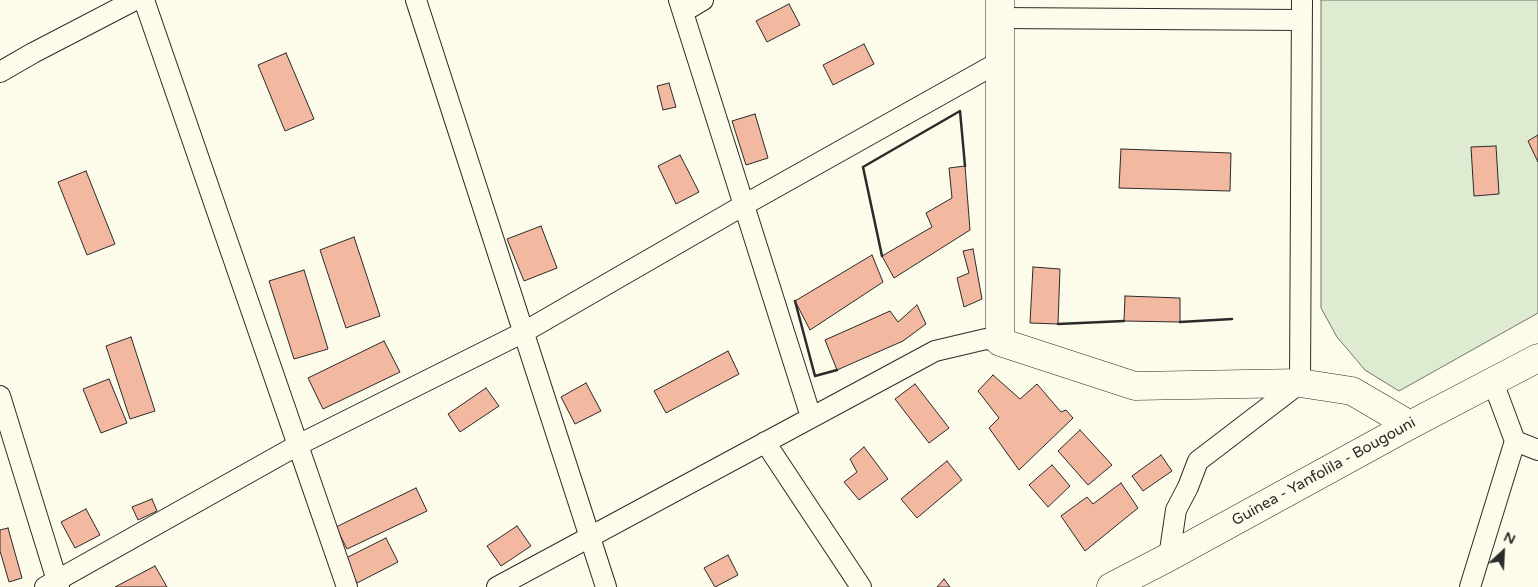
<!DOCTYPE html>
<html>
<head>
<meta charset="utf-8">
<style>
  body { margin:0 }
  #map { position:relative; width:1538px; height:587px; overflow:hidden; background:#fdfbea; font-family:"Varela Round",sans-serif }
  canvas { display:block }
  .north { position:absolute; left:1478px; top:527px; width:50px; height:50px; -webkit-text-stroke:4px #fdfbea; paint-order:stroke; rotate:25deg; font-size:14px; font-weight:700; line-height:20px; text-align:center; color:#2b2b2b }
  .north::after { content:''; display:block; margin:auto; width:18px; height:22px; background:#2b2b2b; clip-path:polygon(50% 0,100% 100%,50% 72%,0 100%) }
</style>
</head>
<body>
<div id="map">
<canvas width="1538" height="587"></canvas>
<div class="north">N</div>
</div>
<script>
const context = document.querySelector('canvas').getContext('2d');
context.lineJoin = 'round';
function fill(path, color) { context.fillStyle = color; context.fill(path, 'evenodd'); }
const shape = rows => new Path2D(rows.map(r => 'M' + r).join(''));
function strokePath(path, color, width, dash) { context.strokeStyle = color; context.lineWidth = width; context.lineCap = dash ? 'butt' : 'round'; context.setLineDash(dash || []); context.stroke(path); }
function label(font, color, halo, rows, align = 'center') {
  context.font = font + ' "Varela Round",sans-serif'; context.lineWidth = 4; context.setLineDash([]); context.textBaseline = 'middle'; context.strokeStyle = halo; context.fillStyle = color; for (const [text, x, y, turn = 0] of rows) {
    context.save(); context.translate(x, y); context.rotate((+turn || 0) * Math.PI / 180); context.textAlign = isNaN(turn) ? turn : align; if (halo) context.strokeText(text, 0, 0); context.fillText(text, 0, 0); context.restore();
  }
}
const green = shape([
  [1321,0,1538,0,1538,313,1399,391,1365,370,1337,337,1321,308,1321,0]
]);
fill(green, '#deebd1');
strokePath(green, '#74746e', 1);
const building = shape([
  [789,4,800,25,767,42,756,21,789,4],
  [864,44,874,64,833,85,823,65,864,44],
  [286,53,314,119,285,131,258,65,286,53],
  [669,83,676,107,663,110,657,86,669,83],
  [755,114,768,158,746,165,732,121,755,114],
  [1538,135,1538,162,1528,141,1538,135],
  [1496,146,1499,194,1474,196,1471,147,1496,146],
  [1121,149,1231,153,1230,191,1119,188,1121,149],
  [680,155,699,192,676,204,658,166,680,155],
  [965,166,970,230,894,278,882,256,932,227,926,213,952,198,949,168,965,166],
  [86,171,115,244,87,255,58,182,86,171],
  [541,226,557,268,524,281,507,239,541,226],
  [354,237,380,316,346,328,320,250,354,237],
  [973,249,982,299,964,307,957,278,969,273,963,251,973,249],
  [872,255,883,282,810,330,795,301,872,255],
  [1033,267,1060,269,1058,324,1030,323,1033,267],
  [304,270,328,349,294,359,269,281,304,270],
  [1125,296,1180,298,1180,322,1124,321,1125,296],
  [917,305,926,324,903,341,837,370,825,340,890,311,898,322,917,305],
  [131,337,155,411,130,419,106,346,131,337],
  [384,341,400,372,323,409,308,378,384,341],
  [728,351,739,374,666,413,654,391,728,351],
  [993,375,1020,399,1037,384,1061,412,1066,410,1073,418,1019,470,989,428,999,418,978,391,993,375],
  [109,379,127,423,101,433,83,389,109,379],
  [586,383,601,411,575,424,561,397,586,383],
  [915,384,949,428,929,443,895,399,915,384],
  [486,388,499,406,460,432,448,414,486,388],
  [1080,430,1112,465,1088,485,1058,451,1080,430],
  [864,447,888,479,859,500,844,482,857,472,850,459,864,447],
  [1161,455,1172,471,1143,491,1132,476,1161,455],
  [947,461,962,480,917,518,901,499,947,461],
  [1052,465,1070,486,1048,507,1029,485,1052,465],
  [1121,483,1138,508,1085,551,1061,516,1087,497,1093,504,1121,483],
  [416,488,427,511,347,549,336,527,416,488],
  [152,499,157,511,138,520,132,507,152,499],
  [86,509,100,535,75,548,61,522,86,509],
  [517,526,531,546,501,566,487,546,517,526],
  [8,528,22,578,9,582,0,551,0,530,8,528],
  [386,538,398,562,357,583,344,559,386,538],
  [728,555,738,575,715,587,704,568,728,555],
  [155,566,167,587,115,587,155,566],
  [944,579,950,587,937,587,944,579]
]);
fill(building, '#f2b8a0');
strokePath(building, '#2b2b2b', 1);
const street = shape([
  [144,0,347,587],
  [416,0,606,587],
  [679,0,811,417],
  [683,12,703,0],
  [1000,18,1301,20],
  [0,72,33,53,135,0],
  [0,396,59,587],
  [1515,441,1538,450],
  [765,442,861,587],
  [1169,557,1176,510,1188,487,1198,461,1300,383,1302,0],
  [45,587,298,445,524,332,744,205,999,62],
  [497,587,935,351,986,339,1000,342],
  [1470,587,1515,441,1493,382]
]);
const secondary = shape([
  [1000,0,1000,342,1135,386,1300,383,1352,391,1410,425]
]);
const primary = shape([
  [1111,587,1169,557,1410,425,1538,358]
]);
strokePath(street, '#2b2b2b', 22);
strokePath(secondary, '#2b2b2b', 29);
strokePath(primary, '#2b2b2b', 29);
strokePath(street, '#fdfbea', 20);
strokePath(secondary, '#fdfbea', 28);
strokePath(primary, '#fdfbea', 28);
strokePath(shape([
  [882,256,863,167,960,111,965,166],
  [795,301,815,376,837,370],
  [1180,322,1232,319],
  [1058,324,1124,321]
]), '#2b2b2b', 2.5);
label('15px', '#2b2b2b', '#fdfbea', [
  ["Guinea - Yanfolila - Bougouni",1324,472,-29]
]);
</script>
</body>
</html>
